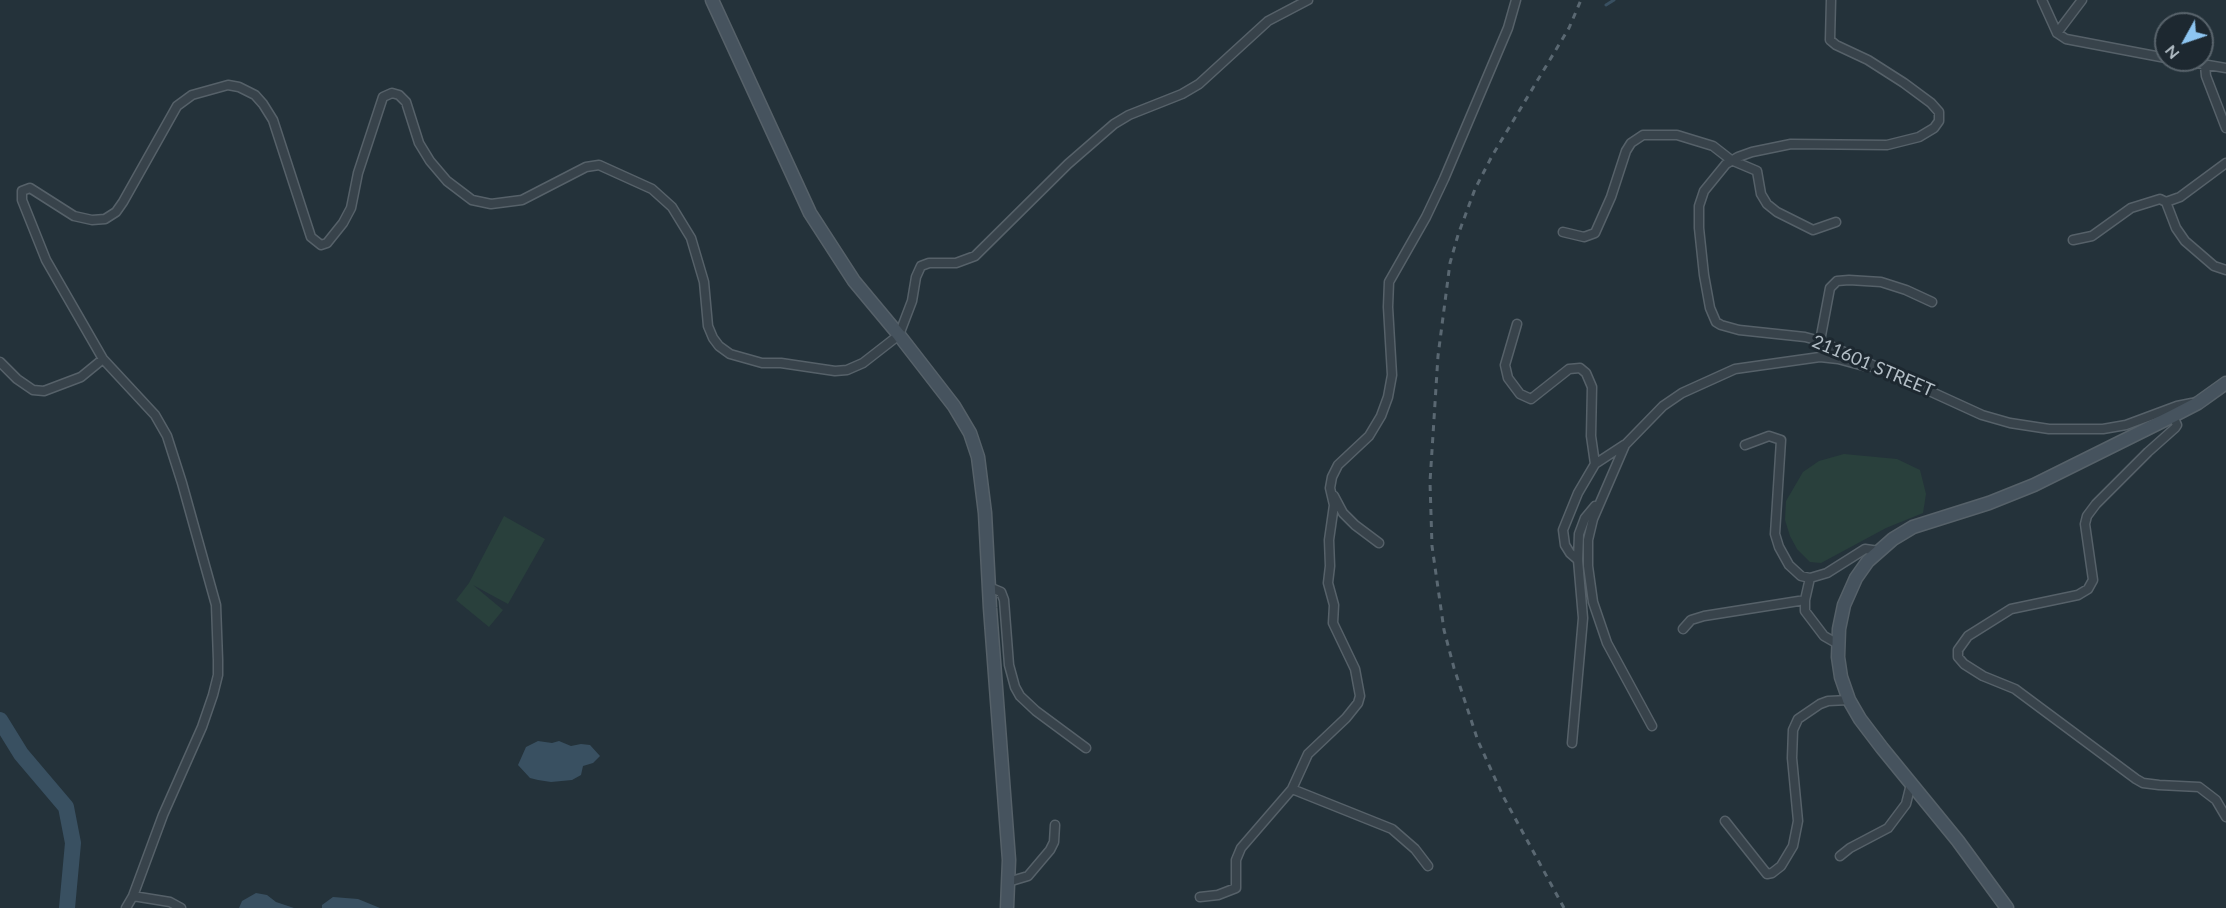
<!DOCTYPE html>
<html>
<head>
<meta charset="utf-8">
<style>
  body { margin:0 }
  #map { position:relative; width:2226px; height:908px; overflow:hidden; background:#24323a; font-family:Lato,sans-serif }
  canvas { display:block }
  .north { position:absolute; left:2154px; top:12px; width:60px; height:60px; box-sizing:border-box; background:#1d2830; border:2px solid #59646c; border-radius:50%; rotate:230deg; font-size:16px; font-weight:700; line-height:24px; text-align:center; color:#b3bec6 }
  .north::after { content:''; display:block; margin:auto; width:21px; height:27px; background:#8dc5f1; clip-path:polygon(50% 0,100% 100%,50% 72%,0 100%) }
</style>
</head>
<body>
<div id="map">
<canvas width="2226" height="908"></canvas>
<div class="north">N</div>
</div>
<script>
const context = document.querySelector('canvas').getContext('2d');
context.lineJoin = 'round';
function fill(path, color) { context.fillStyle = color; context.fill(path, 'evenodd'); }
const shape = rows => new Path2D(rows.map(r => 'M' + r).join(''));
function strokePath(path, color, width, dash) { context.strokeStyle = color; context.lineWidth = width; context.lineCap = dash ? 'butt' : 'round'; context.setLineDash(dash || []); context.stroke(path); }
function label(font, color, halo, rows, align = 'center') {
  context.font = font + ' Lato,sans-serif'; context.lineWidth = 6; context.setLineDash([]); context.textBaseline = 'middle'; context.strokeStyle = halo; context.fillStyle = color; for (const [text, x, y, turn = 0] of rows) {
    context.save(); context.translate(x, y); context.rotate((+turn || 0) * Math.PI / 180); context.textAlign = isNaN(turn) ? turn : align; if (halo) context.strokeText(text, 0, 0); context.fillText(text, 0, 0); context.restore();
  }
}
fill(shape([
  [1844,454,1897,459,1920,470,1926,494,1923,513,1886,528,1821,563,1810,562,1797,549,1790,536,1785,520,1786,501,1803,472,1819,461],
  [504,516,545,539,508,604,473,585,503,610,489,627,456,600,469,583]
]), '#29403c');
fill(shape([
  [538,741,552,743,559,741,571,746,581,744,590,745,600,756,593,763,583,766,581,775,572,780,551,782,538,780,530,778,518,765,526,747],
  [256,893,267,895,276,902,294,908,239,908,242,901],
  [333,897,358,899,380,908,322,908,322,905]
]), '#395061');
strokePath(shape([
  [1606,5,1614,0]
]), '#395061', 3);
strokePath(shape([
  [0,720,21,754,66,807,73,843,67,908]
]), '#395061', 16);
const street = shape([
  [1831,0,1830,40,1836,45,1868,60,1904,83,1931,103,1939,112,1939,121,1934,128,1919,137,1887,145,1791,144,1752,152,1738,157,1726,164,1704,191,1699,206,1699,228,1704,275,1710,308,1716,322,1721,325,1739,330,1805,337,1820,341,1982,415,2010,423,2049,429,2103,429,2126,425,2177,406,2192,403],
  [2042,0,2057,33,2066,39,2166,58],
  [2057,33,2082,0],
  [2179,60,2226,68],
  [2205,65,2206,76,2226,128],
  [2166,202,2180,197,2226,163],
  [1563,232,1584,237,1595,233,1611,197,1626,151,1631,143,1643,135,1677,135,1713,146,1731,160,1757,171,1761,194,1767,204,1777,212,1813,230,1836,222],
  [2073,240,2092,236,2131,208,2160,199,2166,202,2176,228,2185,241,2214,266,2226,270],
  [1517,324,1505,365,1508,378,1520,394,1531,399,1569,369,1580,368,1586,373,1592,387,1591,436,1595,464],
  [1820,341,1830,288,1837,281,1849,280,1881,282,1906,290,1932,302],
  [0,362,17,379,33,390,44,391,81,377,103,359],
  [2173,416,2177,425,2175,428,2148,452,2096,504,2087,516,2085,524,2093,580,2088,589,2078,595,2011,609,1968,636,1958,650,1958,657,1964,664,1983,676,2015,689,2136,779,2143,783,2159,785,2199,787,2216,800,2226,817],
  [1745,445,1769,436,1781,440,1775,534,1779,547,1789,565,1801,576,1810,578,1827,573,1865,549,1879,551],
  [1334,496,1343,513,1355,525,1379,543],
  [1578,560,1570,553,1565,545,1563,530,1565,525,1578,493,1595,464,1624,445],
  [1810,578,1805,600,1805,611,1824,636,1838,644],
  [989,587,1001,592,1004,600,1009,665,1015,687,1020,696,1036,711,1086,748],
  [1683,629,1691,620,1704,616,1805,600],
  [1652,726,1607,643,1593,602,1588,566,1588,540,1593,519,1625,445,1663,406,1682,393,1735,369,1820,357,1838,359,1864,366,1874,367],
  [1572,743,1583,618,1578,560,1579,534,1585,518,1595,506],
  [1725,821,1767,874,1772,873,1781,866,1793,846,1798,821,1792,758,1793,730,1798,719,1820,704,1828,701,1849,700],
  [1840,856,1850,848,1888,828,1906,804,1911,784],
  [1428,866,1415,849,1392,829,1292,789,1308,754,1346,718,1358,703,1360,696,1355,669,1333,623,1334,605,1328,583,1330,566,1329,540,1334,505,1330,488,1332,477,1338,465,1369,436,1381,416,1388,397,1392,375,1388,307,1389,282,1426,217,1444,179,1508,28,1516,0],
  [1008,882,1028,876,1050,850,1054,842,1055,825],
  [133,896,170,902,181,908],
  [1200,897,1218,895,1236,888,1236,860,1241,848,1292,789],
  [126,908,133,896,163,815,202,727,213,695,218,675,218,660,216,605,182,483,167,436,155,415,103,359,46,260,22,200,22,191,30,188,74,216,92,220,105,219,116,212,123,202,177,106,192,95,228,85,239,87,255,95,263,104,273,120,311,237,321,245,327,243,343,223,351,208,358,173,383,97,392,93,399,95,406,102,419,143,430,161,447,181,472,200,491,204,522,200,586,167,599,165,652,189,672,207,691,238,704,282,708,326,713,338,719,346,730,354,762,363,781,363,835,371,847,370,863,363,899,335,912,301,916,277,921,266,929,263,956,263,975,256,1068,164,1114,124,1129,115,1182,94,1199,84,1268,21,1308,0]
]);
const secondary = shape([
  [712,0,810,213,854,281,899,335,954,406,970,433,978,457,985,513,990,608,1009,860,1007,908],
  [2007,908,1958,841,1882,748,1860,719,1849,700,1841,677,1838,657,1839,629,1844,605,1856,578,1868,561,1893,539,1913,527,1989,503,2034,485,2173,416,2198,403,2226,383]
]);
strokePath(street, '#566169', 11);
strokePath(secondary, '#566169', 15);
strokePath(street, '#38434b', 8);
strokePath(secondary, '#46535e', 12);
strokePath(shape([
  [1564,908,1503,796,1478,741,1454,668,1444,630,1432,546,1430,482,1438,356,1450,263,1458,235,1475,189,1492,156,1569,28,1581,0]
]), '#5a6872', 3, [6, 6]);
label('18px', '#b3bec6', '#1d2830', [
  ["211601 STREET",1873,366,23]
]);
</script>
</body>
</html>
